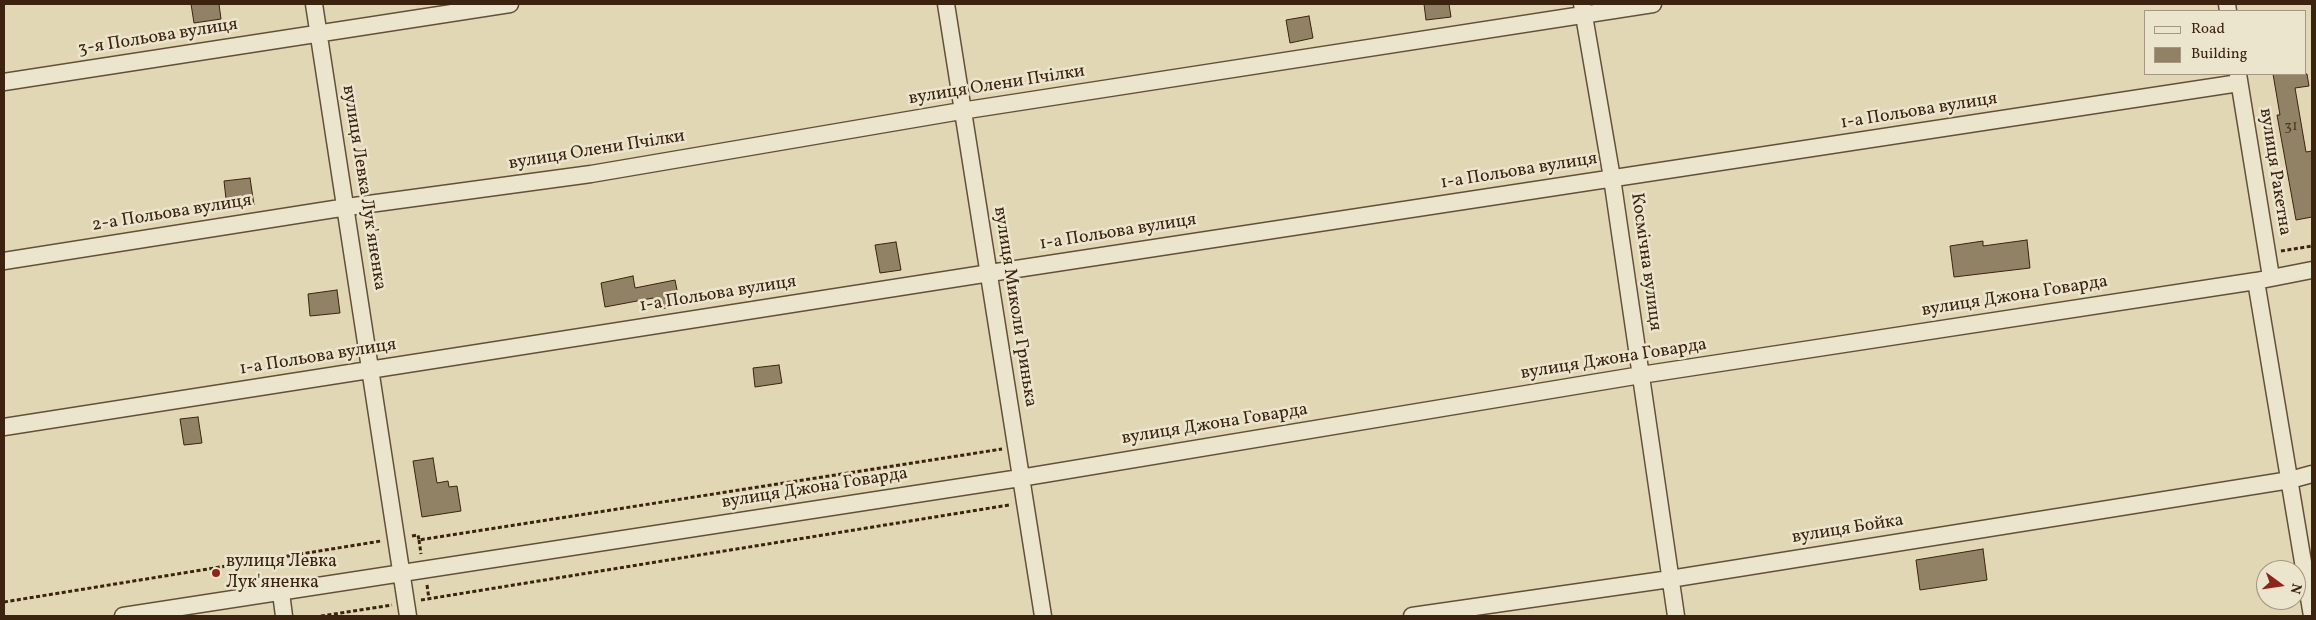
<!DOCTYPE html>
<html>
<head>
<meta charset="utf-8">
<style>
  body { margin:0 }
  #map { position:relative; width:2316px; height:620px; overflow:hidden; background:#e1d7b4; font-family:Vollkorn,serif }
  canvas { display:block }
  .frame { position:absolute; inset:0; border:5px solid #3b2310; pointer-events:none }
  .legend { position:absolute; left:2144px; top:10px; width:162px; height:65px; box-sizing:border-box; background:#ece5ce; border:1px solid #a59782; margin:0; padding:6px 9px; list-style:none; font-size:15px; color:#3b2310 }
  .legend li { display:flex; align-items:center; gap:10px; height:25px }
  .legend b { width:25px; border:1px solid #a59782 }
  .north { position:absolute; left:2256px; top:560px; width:50px; height:50px; box-sizing:border-box; background:#ece5ce; border:1px solid #a59782; border-radius:50%; rotate:104deg; font-size:14px; font-weight:700; line-height:20px; text-align:center; color:#3b2310 }
  .north::after { content:''; display:block; margin:auto; width:18px; height:22px; background:#8f2418; clip-path:polygon(50% 0,100% 100%,50% 72%,0 100%) }
</style>
</head>
<body>
<div id="map">
<canvas width="2316" height="620"></canvas>
<div class="frame"></div>
<ul class="legend">
<li><b style="height:6px;background:#ece5ce"></b>Road</li>
<li><b style="height:14px;background:#918165"></b>Building</li>
</ul>
<div class="north">N</div>
</div>
<script>
const context = document.querySelector('canvas').getContext('2d');
context.lineJoin = 'round';
function fill(path, color) { context.fillStyle = color; context.fill(path, 'evenodd'); }
const shape = rows => new Path2D(rows.map(r => 'M' + r).join(''));
function strokePath(path, color, width, dash) { context.strokeStyle = color; context.lineWidth = width; context.lineCap = dash ? 'butt' : 'round'; context.setLineDash(dash || []); context.stroke(path); }
function label(font, color, halo, rows, align = 'center') {
  context.font = font + ' Vollkorn,serif'; context.lineWidth = 5; context.setLineDash([]); context.textBaseline = 'middle'; context.strokeStyle = halo; context.fillStyle = color; for (const [text, x, y, turn = 0] of rows) {
    context.save(); context.translate(x, y); context.rotate((+turn || 0) * Math.PI / 180); context.textAlign = isNaN(turn) ? turn : align; if (halo) context.strokeText(text, 0, 0); context.fillText(text, 0, 0); context.restore();
  }
}
const building = shape([
  [191,4,219,4,221,19,194,23,191,4],
  [1424,4,1449,4,1451,17,1426,20,1424,4],
  [1309,16,1313,38,1290,43,1286,20,1309,16],
  [2273,74,2307,74,2309,86,2295,88,2306,152,2312,151,2312,217,2296,220,2277,115,2280,115,2273,74],
  [250,178,254,205,227,208,224,181,250,178],
  [2027,240,2030,268,1954,277,1950,246,1983,241,1983,246,2027,240],
  [896,242,901,270,880,273,875,245,896,242],
  [633,276,635,288,675,280,680,305,656,310,653,298,605,307,601,283,633,276],
  [337,290,340,313,310,316,308,294,337,290],
  [779,365,782,383,755,387,753,368,779,365],
  [198,417,202,443,184,445,180,419,198,417],
  [433,458,437,483,448,481,449,487,457,486,461,511,422,517,413,461,433,458],
  [1983,549,1987,580,1920,590,1916,560,1983,549]
]);
fill(building, '#918165');
strokePath(building, '#3b2310', 1);
const minor = shape([
  [314,4,408,616],
  [946,4,1043,616],
  [1582,4,1612,178,1676,616],
  [2227,4,2228,11],
  [2238,74,2271,277],
  [4,82,510,4],
  [4,261,347,207,591,174,961,111,1653,4],
  [2256,281,2312,616],
  [4,427,990,273,2239,83],
  [281,593,284,616],
  [123,616,1020,478,1641,375,2256,281,2312,270],
  [1412,616,1670,579,2290,480,2312,474]
]);
strokePath(minor, '#645039', 19);
strokePath(shape([
  [2281,251,2312,246],
  [412,536,418,535,419,540,1002,449],
  [419,540,421,554],
  [427,585,429,599],
  [421,600,1009,505],
  [4,602,381,541],
  [321,616,392,605]
]), '#3b2310', 3, [4, 2.5]);
strokePath(minor, '#ece5ce', 16);
for (const [x, y, r, color] of [
  [216,573,5,"#8f2418"]
]) { const dot = new Path2D(); dot.arc(x, y, r, 0, 2 * Math.PI); context.fillStyle = color; context.fill(dot); strokePath(dot, '#ece5ce', 2); }
label('15px', '#503a25', null, [
  ["31",2291,127]
]);
label('18px', '#3b2310', '#ece5ce', [
  ["3-я Польова вулиця",158,38,-9],
  ["вулиця Олени Пчілки",997,86,-9],
  ["1-а Польова вулиця",1919,112,-9],
  ["вулиця Олени Пчілки",597,151,-9],
  ["1-а Польова вулиця",1519,172,-9],
  ["вулиця Ракетна",2274,172,81],
  ["вулиця Левка Лук'яненка",363,188,81],
  ["2-а Польова вулиця",172,214,-9],
  ["1-а Польова вулиця",1118,233,-9],
  ["Космічна вулиця",1645,262,82],
  ["1-а Польова вулиця",718,295,-9],
  ["вулиця Джона Говарда",2015,297,-9],
  ["вулиця Миколи Гринька",1014,307,81],
  ["1-а Польова вулиця",318,358,-9],
  ["вулиця Джона Говарда",1614,360,-9],
  ["вулиця Джона Говарда",1215,425,-9],
  ["вулиця Джона Говарда",815,489,-9],
  ["вулиця Бойка",1848,530,-9]
]);
label('18px', '#3b2310', '#ece5ce', [
  ["вулиця Левка",226,563],
  ["Лук'яненка",226,584]
], 'left');
</script>
</body>
</html>
